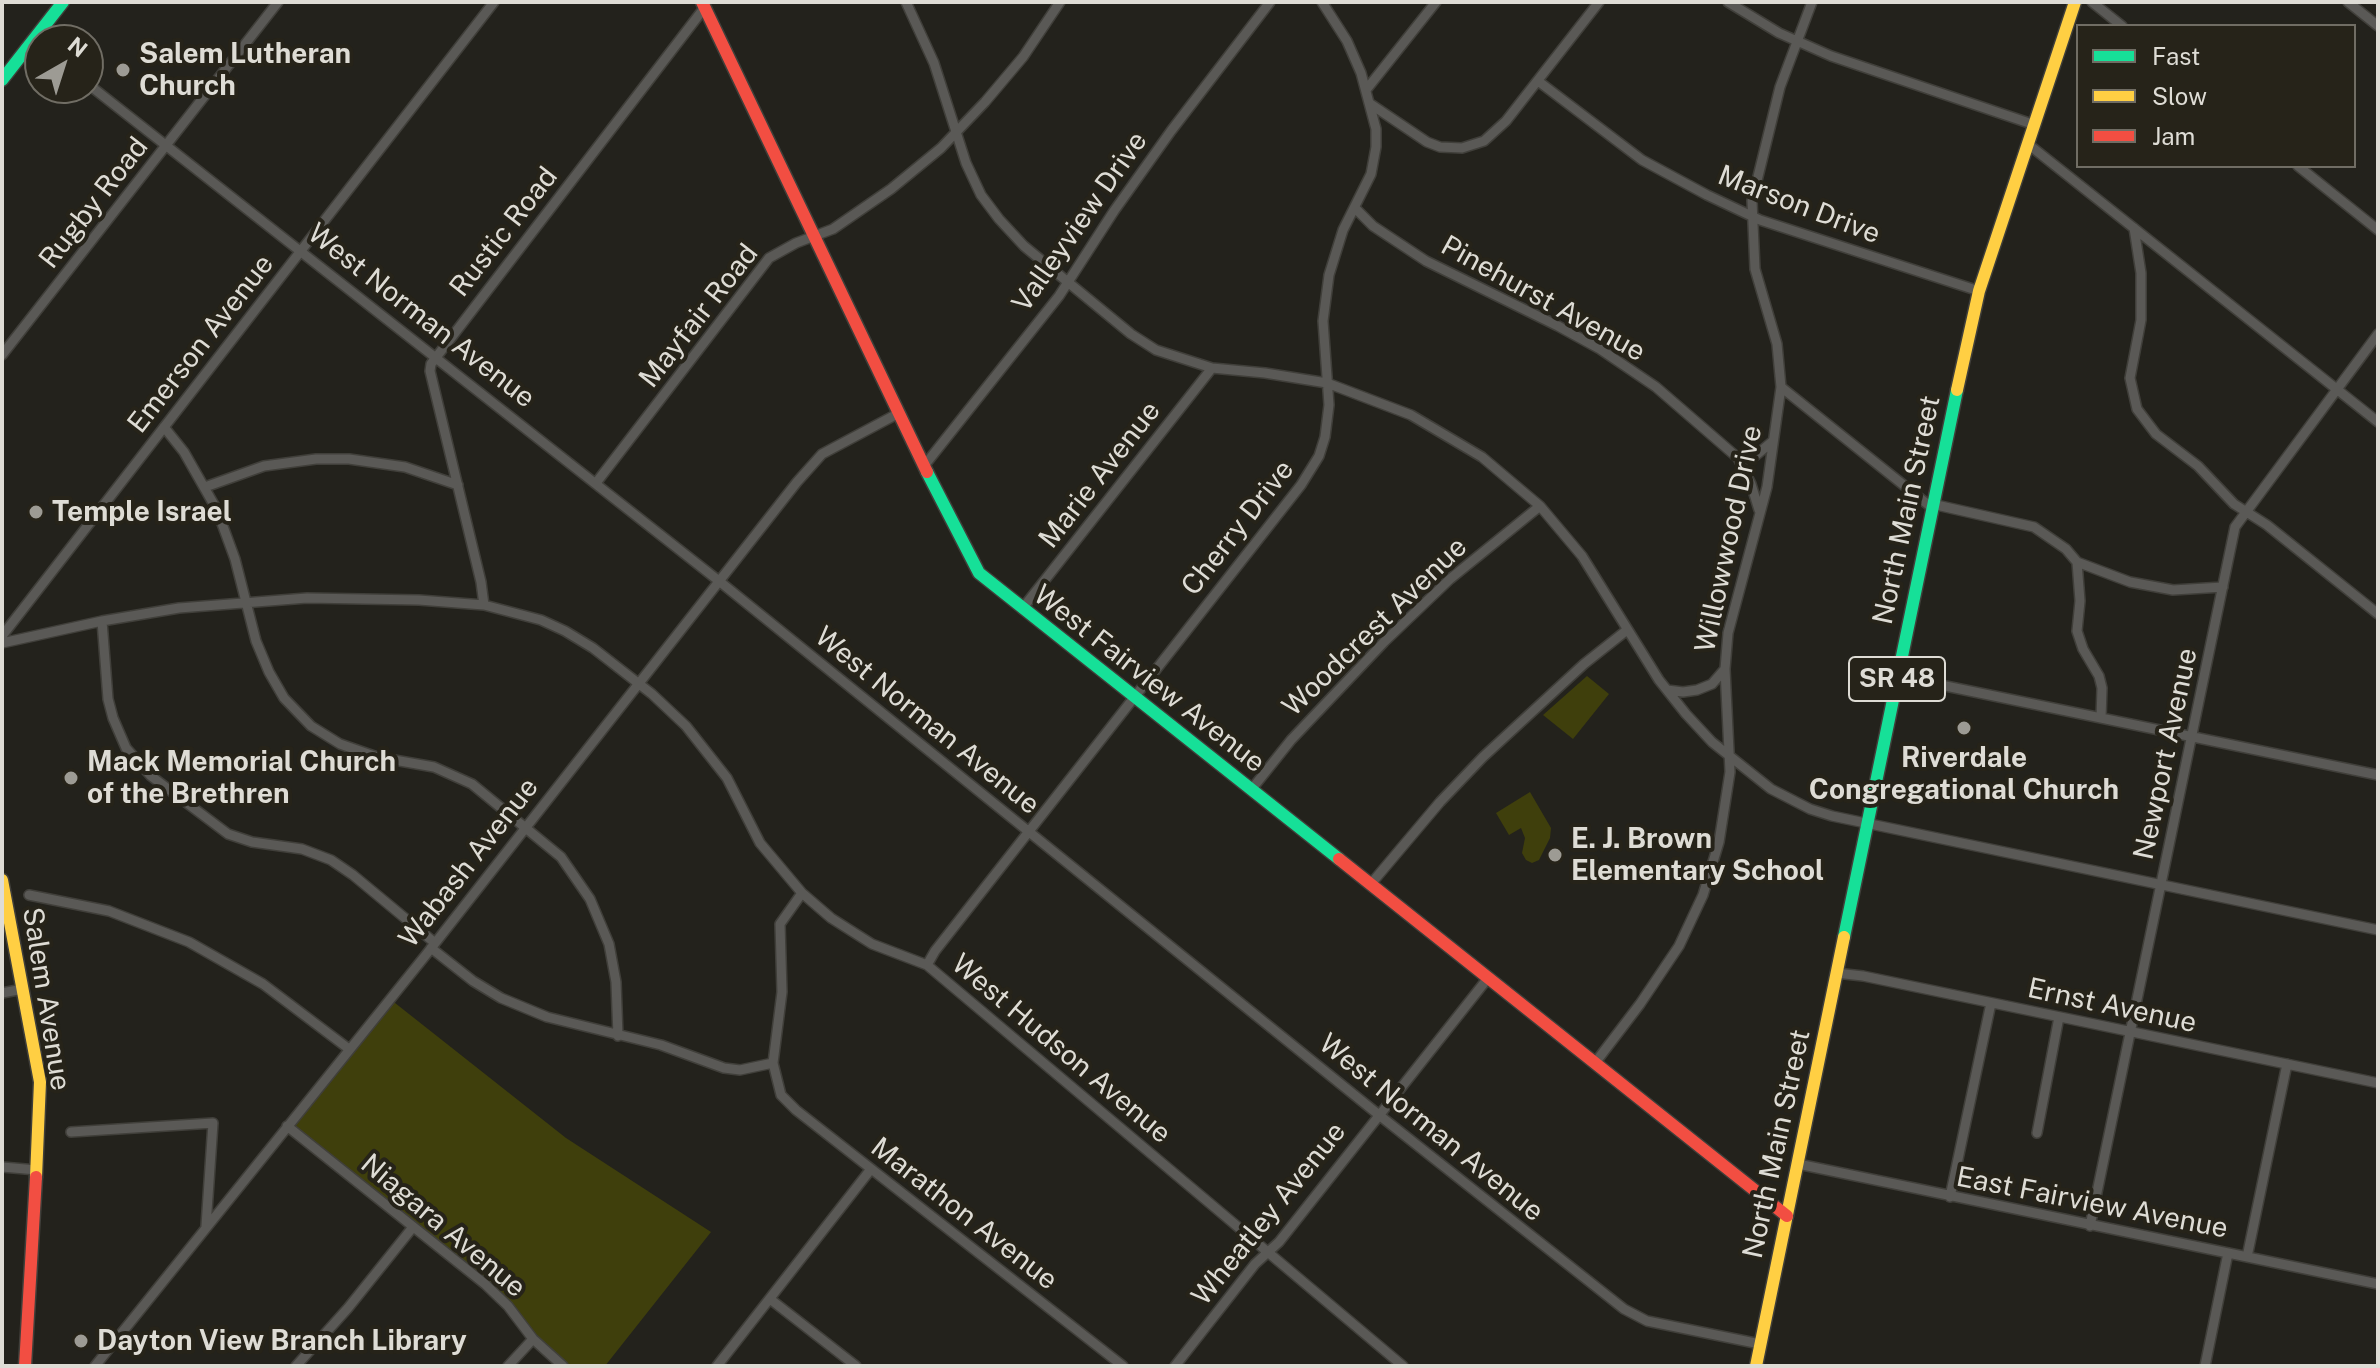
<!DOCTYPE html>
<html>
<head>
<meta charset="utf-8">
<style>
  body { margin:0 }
  #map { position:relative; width:2380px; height:1368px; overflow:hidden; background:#23221c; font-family:"Public Sans",sans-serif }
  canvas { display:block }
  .frame { position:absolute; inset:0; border:4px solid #dedcd5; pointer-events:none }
  .legend { position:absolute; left:2076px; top:24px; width:280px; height:144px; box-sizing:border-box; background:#262319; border:2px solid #706d64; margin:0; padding:10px 14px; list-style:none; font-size:24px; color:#dedcd5 }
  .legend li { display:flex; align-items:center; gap:16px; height:40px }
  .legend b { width:40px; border:2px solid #706d64 }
  .north { position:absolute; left:24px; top:24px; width:80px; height:80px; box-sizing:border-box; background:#262319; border:2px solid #706d64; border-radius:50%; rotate:39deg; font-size:22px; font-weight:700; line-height:32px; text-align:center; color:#dedcd5 }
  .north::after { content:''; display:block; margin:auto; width:28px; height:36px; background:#9d9b94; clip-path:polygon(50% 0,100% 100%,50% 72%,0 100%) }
</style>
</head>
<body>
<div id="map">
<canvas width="2380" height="1368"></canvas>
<div class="frame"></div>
<ul class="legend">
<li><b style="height:10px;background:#16e098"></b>Fast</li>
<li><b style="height:10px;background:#ffcf43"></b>Slow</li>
<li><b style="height:10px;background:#f24e42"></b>Jam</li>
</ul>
<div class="north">N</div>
</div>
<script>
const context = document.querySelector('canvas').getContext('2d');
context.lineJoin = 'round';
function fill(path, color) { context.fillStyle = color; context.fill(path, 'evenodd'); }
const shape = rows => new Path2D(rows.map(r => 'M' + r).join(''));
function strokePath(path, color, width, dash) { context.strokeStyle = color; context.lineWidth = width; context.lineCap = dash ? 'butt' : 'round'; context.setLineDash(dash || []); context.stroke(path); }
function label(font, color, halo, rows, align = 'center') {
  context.font = font + ' "Public Sans",sans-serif'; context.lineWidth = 8; context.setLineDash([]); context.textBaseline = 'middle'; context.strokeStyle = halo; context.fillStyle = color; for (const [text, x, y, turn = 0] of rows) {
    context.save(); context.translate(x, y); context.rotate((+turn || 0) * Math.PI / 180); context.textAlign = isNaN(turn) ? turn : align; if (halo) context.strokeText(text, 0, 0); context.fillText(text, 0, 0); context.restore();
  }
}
fill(shape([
  [1587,676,1609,694,1573,739,1543,715],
  [1530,792,1551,828,1550,838,1539,860,1532,863,1526,860,1522,853,1525,838,1521,828,1509,835,1496,813],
  [390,999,566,1138,711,1232,605,1366,563,1366,508,1306,287,1126]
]), '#3f3f0c');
const street = shape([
  [906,2,934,63,966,163,981,195,999,219,1024,246,1131,334,1156,350,1212,368,1265,373,1327,383,1411,415,1482,457,1540,506,1582,556,1659,680,1686,714,1712,742,1771,789,1810,809,1832,816,2378,930],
  [1728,2,1779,33,1831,56,2035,125],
  [2092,2,2122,26],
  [2348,2,2378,26],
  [1538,81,1642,160,1707,195,1760,220,1979,291],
  [88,84,719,581,1379,1115,1624,1309,1647,1321,1760,1344],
  [1366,90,1436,2],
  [1369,103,1427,142,1440,147,1462,148,1484,141,1506,121,1599,2],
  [2028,144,2378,422],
  [2298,166,2378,230],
  [1355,208,1373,226,1426,261,1558,326,1600,349,1656,387,1738,458,1751,484,1759,510],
  [2134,228,2141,273,2141,320,2130,378,2137,409,2156,434,2198,466,2234,504,2267,525,2378,614],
  [2,355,278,2],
  [1781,387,1931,507],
  [164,427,184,452,217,510,235,559,256,641,269,672,284,698,311,726,340,744,377,757,434,767,472,784,561,857,590,899,609,944,616,982,618,1036],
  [1738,458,1755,456,1773,441],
  [924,466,1059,296,1114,211,1171,131,1270,2],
  [596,483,769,258,796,243,833,229,891,189,941,148,985,102,1023,57,1060,2],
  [205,487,264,466,316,459,349,459,405,467,458,485],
  [1932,504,2034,527,2066,549,2077,562,2130,582,2173,590,2223,587],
  [2077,562,2080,601,2077,631,2083,649,2099,676,2102,688,2101,718],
  [484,605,481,582,430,371,431,364,705,7],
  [1022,609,1212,368],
  [102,621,108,699,113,718,126,748,151,776,228,834,252,842,302,849,331,860,353,875,435,943],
  [2,636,494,2],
  [2,643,102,621,179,608,307,598,419,600,484,605,541,620,565,631,593,648,652,694,686,726,727,778,760,843,802,893,831,918,872,944,927,965,1403,1366],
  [1897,676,2378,775],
  [1667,690,1683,692,1697,690,1712,684,1725,669],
  [1251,790,1291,740,1384,642,1450,579,1540,506],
  [1370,885,1440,802,1483,757,1584,664,1627,630],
  [802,893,780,924,782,992,773,1063,781,1095,796,1110,1123,1366],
  [29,895,109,911,189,942,263,984,349,1049],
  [431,948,473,981,501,998,547,1017,661,1045,724,1068,740,1070,773,1063],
  [927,965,935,951,1301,485,1319,456,1325,437,1329,405,1323,321,1329,275,1343,230,1371,174,1376,147,1376,129,1361,73,1347,41,1322,2],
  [1836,973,1863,976,2378,1083],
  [2,993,23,989],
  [1595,1063,1640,1004,1679,946,1703,895,1719,842,1730,772,1725,669,1728,633,1767,487,1781,387,1777,344,1755,269,1752,201,1780,87,1812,2],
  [287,1126,485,1284,508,1306,533,1339,563,1366],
  [71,1132,213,1123,206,1226],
  [2037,1133,2059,1017],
  [1798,1164,2378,1284],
  [2,1167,37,1170],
  [1950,1197,1991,1003],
  [2090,1226,2235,527,2378,334],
  [2247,1257,2287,1064],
  [770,1299,856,1366],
  [95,1366,425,956,797,482,822,454,899,413],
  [296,1366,348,1308,413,1227],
  [508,1366,533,1339],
  [717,1366,871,1169],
  [1175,1366,1255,1264,1279,1242,1488,978],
  [2205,1366,2228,1253]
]);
const fast = shape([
  [2,80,63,2],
  [927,472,979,573,1339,859],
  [1844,937,1957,390]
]);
const slow = shape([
  [1957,390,1979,291,2075,2],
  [2,880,40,1082,36,1177],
  [1756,1366,1844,937]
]);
const jam = shape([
  [702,2,927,472],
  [1339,859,1787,1216],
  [25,1366,36,1177]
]);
strokePath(street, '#403f3a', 12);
strokePath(fast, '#403f3a', 15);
strokePath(slow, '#403f3a', 15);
strokePath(jam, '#403f3a', 15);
strokePath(street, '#5a5956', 9);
strokePath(fast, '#16e098', 12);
strokePath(slow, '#ffcf43', 12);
strokePath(jam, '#f24e42', 12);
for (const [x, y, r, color] of [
  [123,70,8,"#9d9b94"],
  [36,512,8,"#9d9b94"],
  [1964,728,8,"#9d9b94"],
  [71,778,8,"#9d9b94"],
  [1555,855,8,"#9d9b94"],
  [81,1341,8,"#9d9b94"]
]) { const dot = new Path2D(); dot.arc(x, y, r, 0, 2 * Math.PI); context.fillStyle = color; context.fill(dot); strokePath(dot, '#262319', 3); }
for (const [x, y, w] of [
  [1897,679,96]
]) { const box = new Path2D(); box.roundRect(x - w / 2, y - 22, w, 44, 6); context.fillStyle = '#262319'; context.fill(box); strokePath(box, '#dedcd5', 2); }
label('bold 26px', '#dedcd5', null, [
  ["SR 48",1897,679]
]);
label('bold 28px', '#dedcd5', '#262319', [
  ["Salem Lutheran",139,54],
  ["Church",139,86],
  ["Temple Israel",52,512],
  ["Riverdale",1964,758,"center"],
  ["Congregational Church",1964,790,"center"],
  ["Mack Memorial Church",87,762],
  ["of the Brethren",87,794],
  ["E. J. Brown",1571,839],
  ["Elementary School",1571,871],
  ["Dayton View Branch Library",97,1341]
], 'left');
label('28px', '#dedcd5', '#262319', [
  ["Rugby Road",94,203,-52],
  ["Marson Drive",1799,205,21],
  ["Valleyview Drive",1080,222,-55],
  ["Rustic Road",504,232,-52],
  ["Pinehurst Avenue",1543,299,29],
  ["West Norman Avenue",421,316,38],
  ["Mayfair Road",699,316,-52],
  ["Emerson Avenue",201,344,-52],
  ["Marie Avenue",1100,475,-52],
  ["North Main Street",1907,510,-78],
  ["Cherry Drive",1238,528,-52],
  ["Willowwood Drive",1729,539,-78],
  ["Woodcrest Avenue",1375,627,-44],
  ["West Fairview Avenue",1149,679,38],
  ["West Norman Avenue",927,721,39],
  ["Newport Avenue",2166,754,-78],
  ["Wabash Avenue",469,863,-52],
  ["Salem Avenue",46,999,81],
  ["Ernst Avenue",2112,1006,12],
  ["West Hudson Avenue",1061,1049,40],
  ["West Norman Avenue",1431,1128,39],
  ["North Main Street",1777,1144,-78],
  ["East Fairview Avenue",2092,1203,11],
  ["Marathon Avenue",964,1214,38],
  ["Wheatley Avenue",1269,1214,-51],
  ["Niagara Avenue",443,1226,40]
]);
</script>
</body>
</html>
